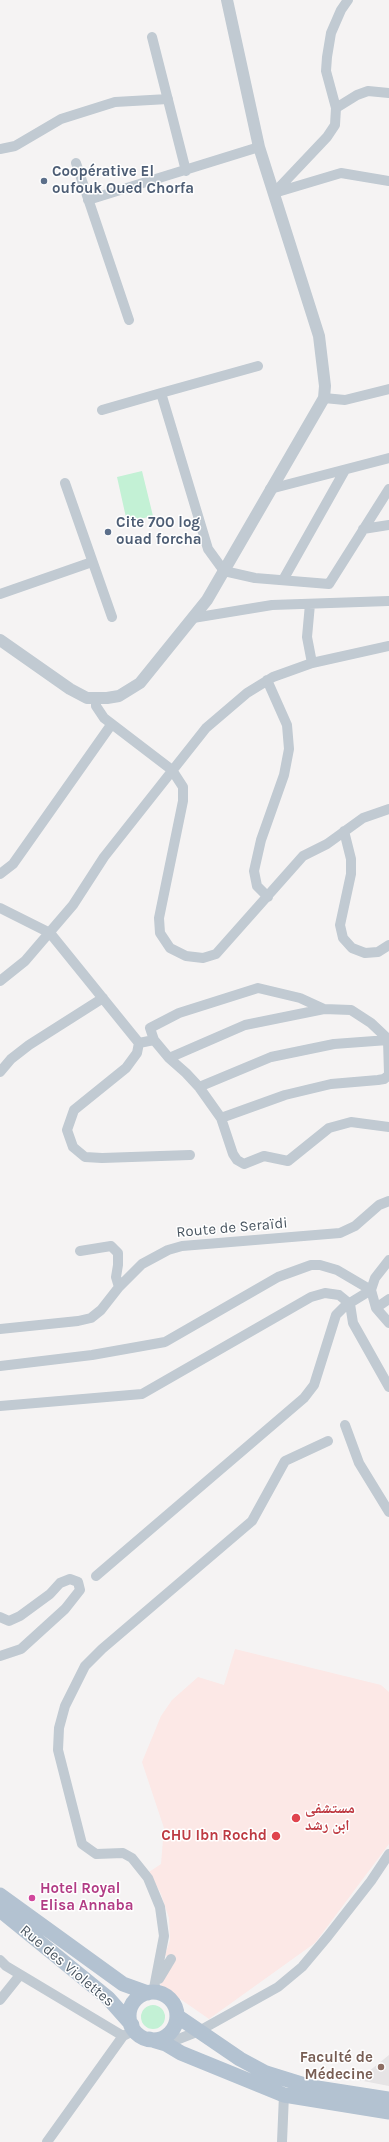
<!DOCTYPE html>
<html>
<head>
<meta charset="utf-8">
<style>
  body { margin:0 }
  canvas { display:block; background:#f5f3f3 }
</style>
</head>
<body>
<canvas width="389" height="2142"></canvas>
<script>
const context = document.querySelector('canvas').getContext('2d');
context.lineJoin = 'round';
function fill(path, color) { context.fillStyle = color; context.fill(path, 'evenodd'); }
const shape = rows => new Path2D(rows.map(r => 'M' + r).join(''));
function strokePath(path, color, width, dash) { context.strokeStyle = color; context.lineWidth = width; context.lineCap = dash ? 'butt' : 'round'; context.setLineDash(dash || []); context.stroke(path); }
function label(font, color, halo, rows, align = 'center') {
  context.font = font + ' Karla,"Noto Naskh Arabic",sans-serif'; context.lineWidth = 3; context.setLineDash([]); context.textBaseline = 'middle'; context.strokeStyle = halo; context.fillStyle = color; for (const [text, x, y, turn = 0] of rows) {
    context.save(); context.translate(x, y); context.rotate((+turn || 0) * Math.PI / 180); context.textAlign = isNaN(turn) ? turn : align; if (halo) context.strokeText(text, 0, 0); context.fillText(text, 0, 0); context.restore();
  }
}
fill(shape([
  [389,2055,389,2086,358,2080]
]), '#e6e4e5');
fill(shape([
  [235,1649,381,1685,389,1692,389,1844,315,1943,209,2019,160,1985,175,1961,165,1955,170,1940,169,1918,161,1894,149,1872,161,1864,164,1828,142,1762,161,1716,172,1700,198,1677,224,1685]
]), '#fce8e6');
fill(shape([
  [142,471,153,516,127,522,117,477],
  '141 2017a12 12 0 1 1 24 0a12 12 0 1 1-24 0Z'
]), '#c3f1d5');
strokePath(shape([
  [152,37,186,171],
  [336,108,357,95,368,91,389,93],
  [0,149,15,146,61,119,115,102,168,99],
  [76,163,129,320],
  [274,193,327,137,335,125,336,108,326,71,327,57,331,33,341,10,348,0],
  [274,193,341,173,389,181],
  [88,200,259,147],
  [258,366,161,393,208,549,224,571,255,578,329,584,389,489],
  [324,398,345,400,389,389],
  [102,410,161,393],
  [65,483,112,617],
  [270,489,389,458],
  [363,529,389,525],
  [283,580,345,470],
  [0,594,92,562],
  [310,604,307,637,312,663],
  [193,618,272,605,389,601],
  [267,680,287,725,289,749,284,775,261,840,254,871,257,886,268,897],
  [96,699,96,706,104,718,172,770,183,787,183,801,159,918,160,933,170,948,186,956,203,958,216,954,303,856,327,844,363,818,389,809],
  [344,831,351,859,351,874,340,925,343,938,352,948,365,953,378,952,389,945],
  [0,874,13,864,111,725],
  [0,908,50,933,139,1043,137,1053,126,1068,74,1110,67,1130,73,1147,85,1157,102,1158,190,1155],
  [0,981,25,961,73,905,104,857,206,728,247,693,273,677,312,663,389,646],
  [154,1040,150,1028,179,1013,258,988,300,998,324,1009],
  [139,1043,154,1040,169,1058,186,1073,199,1087,221,1118,233,1154,237,1160,244,1164,264,1156,288,1161,329,1128,351,1122,389,1127],
  [169,1058,245,1025,324,1009,351,1010,371,1023,389,1040],
  [0,1072,11,1059,29,1045,103,998],
  [199,1087,271,1057,334,1044,388,1040,389,1074],
  [221,1118,285,1095,331,1084,378,1080,384,1079,389,1075],
  [80,1251,111,1246,118,1253,118,1265,116,1277,119,1287],
  [389,1260,375,1278,371,1290,376,1308,389,1323],
  [376,1308,389,1299],
  [0,1329,78,1321,91,1318,101,1310,119,1287,142,1264,168,1250,182,1246,340,1233,355,1226,379,1205,389,1201],
  [0,1366,92,1355,165,1342,278,1277,311,1265,320,1265,337,1270,371,1290,345,1306,336,1315,314,1385,304,1398,96,1576],
  [0,1406,142,1394,311,1297,325,1293,339,1295,350,1304,353,1323,389,1387],
  [345,1425,359,1463,389,1512],
  [0,1617,9,1621,20,1616,50,1594,60,1583,70,1579,78,1582,80,1590,65,1609,21,1649,0,1656],
  [0,1960,6,1966,123,2036],
  [159,1979,171,1959],
  [154,1988,164,1936,160,1907,148,1878,132,1858,123,1853,96,1854,82,1844,58,1750,59,1728,65,1706,85,1666,102,1649,252,1521,285,1461,328,1441],
  [0,2000,20,1975],
  [166,2044,199,2031,278,1987,302,1967,328,1936,371,1881,389,1854],
  [47,2142,123,2036,129,2033],
  [282,2142,284,2095]
]), '#c1cad2', 10);
strokePath(shape([
  [0,640,70,689,87,698,107,698,119,696,140,683,207,600,324,398,325,386,319,336,259,147,227,0]
]), '#c1cad2', 12);
strokePath(shape([
  [0,1895,123,1984,148,1993],
  [0,1910,108,1998,132,2025],
  '129 2016a24 24 0 1 1 48 0a24 24 0 1 1-48 0Z',
  [177,2016,240,2059,266,2073,311,2087,389,2099],
  [149,2039,166,2044,181,2053,284,2095,389,2112]
]), '#b3c2d1', 15);
for (const [x, y, r, color] of [
  [44,181,4,"#5c6f8a"],
  [108,532,4,"#5c6f8a"],
  [296,1818,5,"#e0444e"],
  [276,1836,5,"#e0444e"],
  [32,1898,4,"#d1479c"],
  [381,2067,4,"#8d6e63"]
]) { const dot = new Path2D(); dot.arc(x, y, r, 0, 2 * Math.PI); context.fillStyle = color; context.fill(dot); strokePath(dot, '#fff', 1.5); }
label('bold 15px', '#4e5e75', '#fff', [
  ["Coopérative El",52,172],
  ["oufouk Oued Chorfa",52,189],
  ["Cite 700 log",116,523],
  ["ouad forcha",116,540]
], 'left');
label('15px', '#4a5661', '#fff', [
  ["Route de Seraïdi",232,1228,-5],
  ["Rue des Violettes",67,1966,40]
]);
label('bold 15px', '#be3a42', '#fff', [
  ["مستشفى",305,1809],
  ["ابن رشد",305,1826],
  ["CHU Ibn Rochd",267,1836,"right"]
], 'left');
label('bold 15px', '#b23c85', '#fff', [
  ["Hotel Royal",40,1889],
  ["Elisa Annaba",40,1906]
], 'left');
label('bold 15px', '#785e54', '#fff', [
  ["Faculté de",373,2058],
  ["Médecine",373,2075]
], 'right');
</script>
</body>
</html>
